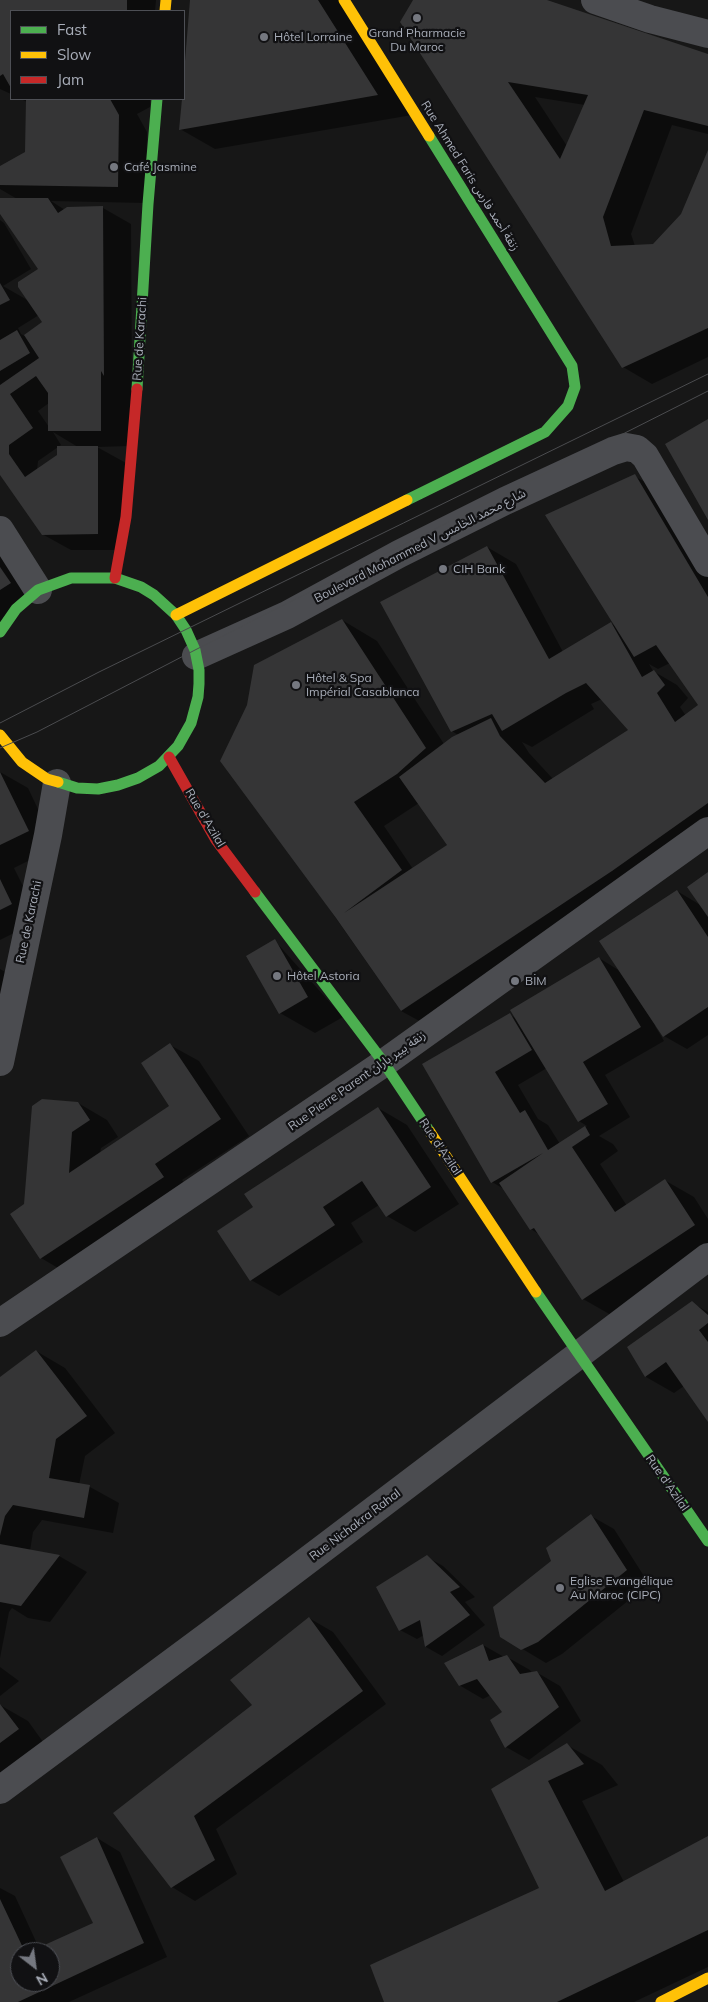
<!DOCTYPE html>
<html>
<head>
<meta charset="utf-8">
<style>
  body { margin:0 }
  #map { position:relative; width:708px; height:2002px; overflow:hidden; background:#171717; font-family:Mulish,sans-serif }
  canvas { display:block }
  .legend { position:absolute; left:10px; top:10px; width:175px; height:90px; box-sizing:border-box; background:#111113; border:1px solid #4d4f55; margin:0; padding:6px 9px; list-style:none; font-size:15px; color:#a8adb8 }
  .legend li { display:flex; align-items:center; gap:10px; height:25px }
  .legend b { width:25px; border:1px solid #4d4f55 }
  .north { position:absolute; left:10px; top:1942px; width:50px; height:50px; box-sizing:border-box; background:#111113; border:1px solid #4d4f55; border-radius:50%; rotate:150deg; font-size:14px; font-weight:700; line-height:20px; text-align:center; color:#a8adb8 }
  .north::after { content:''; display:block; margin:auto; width:18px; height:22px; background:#757880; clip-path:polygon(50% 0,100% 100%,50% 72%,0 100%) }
</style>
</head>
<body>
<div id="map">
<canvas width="708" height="2002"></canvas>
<ul class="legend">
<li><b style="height:6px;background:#4caf50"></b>Fast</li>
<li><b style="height:6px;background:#ffc107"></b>Slow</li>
<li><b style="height:6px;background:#c62828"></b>Jam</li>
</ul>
<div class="north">N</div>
</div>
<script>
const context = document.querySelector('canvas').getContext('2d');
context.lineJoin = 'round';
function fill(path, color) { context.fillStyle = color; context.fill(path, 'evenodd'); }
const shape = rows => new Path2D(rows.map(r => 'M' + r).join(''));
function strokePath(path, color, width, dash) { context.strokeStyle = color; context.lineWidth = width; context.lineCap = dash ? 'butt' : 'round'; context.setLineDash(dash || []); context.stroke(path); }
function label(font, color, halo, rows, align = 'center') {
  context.font = font + ' Mulish,"Noto Sans Arabic",sans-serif'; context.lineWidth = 4.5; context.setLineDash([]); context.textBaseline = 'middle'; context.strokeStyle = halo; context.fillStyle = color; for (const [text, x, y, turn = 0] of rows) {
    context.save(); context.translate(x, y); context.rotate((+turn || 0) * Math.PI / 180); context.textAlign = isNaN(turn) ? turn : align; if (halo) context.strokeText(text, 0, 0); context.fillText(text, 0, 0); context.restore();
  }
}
fill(shape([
  [0,0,156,0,155,11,11,11,11,94,0,89],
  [191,0,340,0,412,115,215,149,180,129],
  [415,0,543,0,708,55,708,134,672,125,631,234,635,246,654,245,682,215,708,153,708,357,652,384,623,367],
  [535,97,585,105,567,146],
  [21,99,150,99,150,107,137,114,147,132,146,203,51,201,65,210,103,208,131,224,132,391,129,446,97,447,126,463,126,550,71,550,42,534,0,473,0,220,4,223,31,269,3,286,29,301,40,269,0,212,0,200,19,200,0,189,0,168,26,152,27,102],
  [39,315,44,322,25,336,21,334,18,328],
  [49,403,49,427,38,411],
  [53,432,78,447,37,471,38,461,61,445],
  [634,476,658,489,708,573,708,833,425,1024,401,1011,288,850,342,620,377,641,444,744,458,735,452,731,487,547,516,564,563,652,611,623,617,627],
  [670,663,700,706,686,716,680,707,688,698,677,685,653,671,649,664,658,669],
  [602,699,630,731,553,779,529,753,522,742,532,747,594,709,591,704],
  [419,803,449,845,413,869,384,826],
  [0,541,38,599,0,624],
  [0,772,28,788,56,847,14,868,40,920,0,940],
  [708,874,708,1035,687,1049,664,1036,657,1025,655,1026,664,1041,605,1075,630,1117,599,1136,613,1144,618,1151,600,1164,627,1206,666,1181,694,1197,708,1219,708,1251,611,1315,583,1299,540,1235,531,1229,504,1189,492,1182,424,1065,510,1015,517,1019,599,958,620,971,677,891,702,906],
  [547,1068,579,1121,587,1126,560,1144,548,1125,538,1119,518,1085],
  [275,941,343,1017,315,1033,280,1013],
  [0,969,18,979,0,1070],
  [170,1045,199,1061,249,1136,182,1180,192,1193,70,1275,41,1258,12,1214,25,1205,78,1103,107,1120,118,1137,101,1148,100,1153,171,1106],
  [378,1108,407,1125,459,1204,415,1232,387,1216,379,1205,351,1223,363,1242,279,1296,251,1280,255,1208],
  [692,1303,708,1312,708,1420,684,1386,674,1393,646,1377,629,1347],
  [36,1351,65,1368,115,1433,85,1456,79,1485,90,1487,119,1503,113,1533,42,1520,33,1532,30,1551,59,1556,87,1572,50,1622,28,1618,12,1608,9,1612,0,1658,0,1379],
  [591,1516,614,1529,649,1584,562,1654,546,1663,501,1636,552,1561],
  [427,1557,443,1566,475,1597,465,1602,485,1625,442,1656,426,1647,424,1635,417,1639,400,1630],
  [309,1618,333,1632,386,1704,216,1829,237,1874,195,1901,172,1887,115,1814,254,1705],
  [483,1645,504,1657,507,1657,530,1670,532,1673,536,1672,560,1686,581,1721,529,1760,506,1747,503,1712,491,1695,483,1699,459,1685],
  [0,1667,19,1681,0,1696],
  [0,1705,28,1721,46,1746,0,1781],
  [567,1745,602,1765,618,1785,582,1801,624,1882,708,1837,708,1967,634,2002,385,2002,541,1888,492,1789],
  [97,1838,120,1852,167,1957,69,2002,0,2002,0,1888,15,1896,39,1948,95,1923],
  [20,1952,50,1952,50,1982,20,1982]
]), '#0007');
fill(shape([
  [0,0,127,0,127,11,11,11,11,88,3,74,0,76],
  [190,0,318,0,378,95,179,130,182,99,184,99,184,73],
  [413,0,547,0,708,54,708,126,644,110,603,217,611,246,653,244,681,214,708,150,708,328,622,368,400,22],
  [508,82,588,95,560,159],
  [26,99,110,99,119,115,118,187,0,185,0,166,25,152],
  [0,198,48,198,58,213,67,207,103,206,104,376,101,371,101,431,48,431,48,393,36,376,10,394,33,428,9,445,9,454,25,477,57,455,57,446,98,446,98,534,42,535,0,475,0,385,39,358,24,335,42,322,18,287,18,282,38,269,0,214],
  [0,283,10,300,0,305],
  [17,330,30,353,0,371,0,340],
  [708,419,708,520,665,444],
  [635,474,708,597,708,803,612,871,401,1011,336,918,220,761,247,705,254,665,342,619,426,748,397,774,354,802,402,870,344,913,447,845,399,777,452,737,491,718,500,736,545,783,628,730,586,683,566,693,502,731,492,714,451,732,380,602,487,546,549,659,611,622,642,677,654,670,665,685,657,693,675,722,698,705,656,645,634,657,545,515],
  [0,567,11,583,0,590],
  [0,772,29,831,0,845],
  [708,872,708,917,687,887],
  [0,879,12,904,0,910],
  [677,890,708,937,708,1007,663,1037,599,941],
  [275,939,308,997,279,1014,246,956],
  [599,957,641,1027,583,1062,608,1104,578,1122,510,1010],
  [510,1013,532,1050,495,1072,520,1113,525,1110,548,1150,585,1126,590,1135,572,1147,615,1212,665,1179,695,1225,582,1300,534,1228,530,1230,499,1183,543,1153,491,1183,422,1064],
  [170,1043,221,1119,155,1164,164,1177,40,1259,10,1214,24,1204,32,1106,42,1099,78,1102,90,1120,72,1132,69,1173,169,1106,141,1063],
  [378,1107,431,1187,386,1217,362,1181,323,1207,335,1225,250,1281,217,1231,253,1207,244,1194],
  [692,1301,708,1315,708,1323,699,1330,708,1342,708,1422,666,1362,645,1377,627,1347],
  [36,1350,87,1416,56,1439,49,1478,90,1485,84,1518,13,1505,5,1516,0,1536,0,1377],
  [591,1514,627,1570,538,1642,521,1650,500,1637,493,1607,551,1561,546,1548],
  [0,1544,60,1555,21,1606,0,1602],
  [427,1555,460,1587,450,1592,470,1615,425,1647,420,1620,399,1631,376,1587],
  [309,1617,363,1691,194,1816,215,1860,171,1888,113,1813,252,1705,230,1680],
  [483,1644,489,1661,507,1655,520,1674,537,1671,559,1707,505,1748,490,1720,502,1712,477,1679,459,1686,444,1663],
  [0,1704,19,1729,0,1743],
  [567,1743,584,1764,548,1781,605,1891,708,1836,708,1930,557,2002,384,2002,370,1965,539,1888,491,1789],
  [97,1837,144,1943,18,2002,0,2002,0,1899,25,1952,20,1952,20,1982,50,1982,50,1952,29,1952,93,1923,60,1857]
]), '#353536');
strokePath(shape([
  [595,0,650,19,708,34],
  [0,530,38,590],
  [196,656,287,615,399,554,505,501,613,451,626,447,637,449,645,456,708,563],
  [0,1062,48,835,57,783],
  [0,1323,384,1063,708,831],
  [0,1790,213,1632,708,1257]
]), '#4b4c50', 28);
strokePath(shape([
  [137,389,148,204,157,99],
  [407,500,545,432,568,406,575,387,572,366,429,136],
  [0,632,16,609,38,590,71,578,115,578,141,587,154,595,176,615,186,630,195,650,199,670,199,684,198,697,191,723,178,746,159,766,138,778,118,785,98,789,77,788,58,782],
  [255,892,384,1063,430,1132],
  [536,1292,708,1541]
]), '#4caf50', 11);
strokePath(shape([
  [344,0,429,136],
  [165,11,166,0],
  [176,615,407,500],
  [0,735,22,762,47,779,58,782],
  [430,1132,536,1292],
  [661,2002,708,1978]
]), '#ffc107', 11);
strokePath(shape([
  [115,578,126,517,137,389],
  [169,757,216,840,255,892]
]), '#c62828', 11);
strokePath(shape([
  [0,723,99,672,708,374],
  [0,748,37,732,195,650,708,391]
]), '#4b4c4f', 1);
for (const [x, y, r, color] of [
  [417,18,5,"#757880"],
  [264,37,5,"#757880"],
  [114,167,5,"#757880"],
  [443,569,5,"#757880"],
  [296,685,5,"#757880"],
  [277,976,5,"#757880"],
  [515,981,5,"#757880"],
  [560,1588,5,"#757880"]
]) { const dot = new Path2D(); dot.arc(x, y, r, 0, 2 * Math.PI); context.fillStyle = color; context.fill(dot); strokePath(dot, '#111113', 2); }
label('12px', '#a8adb8', '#111113', [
  ["Grand Pharmacie",417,33,"center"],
  ["Du Maroc",417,47,"center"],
  ["Hôtel Lorraine",274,37],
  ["Café Jasmine",124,167],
  ["CIH Bank",453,569],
  ["Hôtel & Spa",306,678],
  ["Impérial Casablanca",306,692],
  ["Hôtel Astoria",287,976],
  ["BİM",525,981],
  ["Eglise Evangélique",570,1581],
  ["Au Maroc (CIPC)",570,1595]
], 'left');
label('12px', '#a8adb8', '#111113', [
  ["Rue Ahmed Faris زنقة أحمد فارس",470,176,58],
  ["Rue de Karachi",140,339,-86],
  ["Boulevard Mohammed V شارع محمد الخامس",420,546,-27],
  ["Rue d'Azilal",205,818,59],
  ["Rue de Karachi",29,922,-78],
  ["Rue Pierre Parent زنقة بيير باران",357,1081,-35],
  ["Rue d'Azilal",440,1147,56],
  ["Rue d'Azilal",667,1483,55],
  ["Rue Nichakra Rahal",355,1525,-37]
]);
</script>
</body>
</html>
